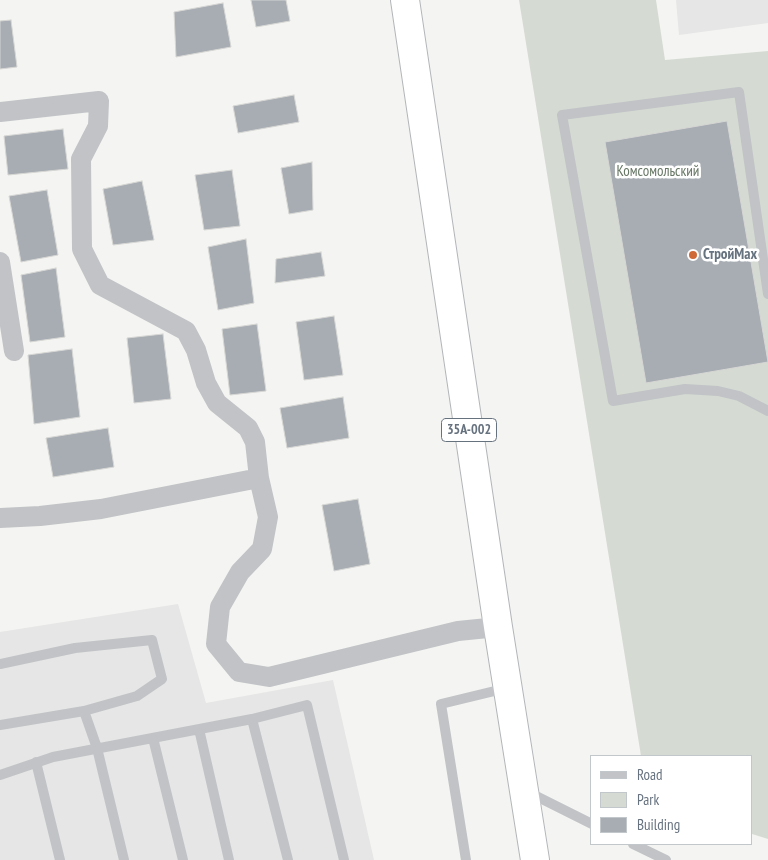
<!DOCTYPE html>
<html>
<head>
<meta charset="utf-8">
<style>
  body { margin:0 }
  #map { position:relative; width:768px; height:860px; overflow:hidden; background:#f4f5f2; font-family:"PT Sans Narrow",sans-serif }
  canvas { display:block }
  .legend { position:absolute; left:590px; top:755px; width:162px; height:90px; box-sizing:border-box; background:#fff; border:1px solid #c2c7cc; margin:0; padding:6px 9px; list-style:none; font-size:15px; color:#67727f }
  .legend li { display:flex; align-items:center; gap:10px; height:25px }
  .legend b { width:25px; border:1px solid #c2c7cc }
</style>
</head>
<body>
<div id="map">
<canvas width="768" height="860"></canvas>
<ul class="legend">
<li><b style="height:6px;background:#c1c3c6"></b>Road</li>
<li><b style="height:14px;background:#d5dbd3"></b>Park</li>
<li><b style="height:14px;background:#a7adb3"></b>Building</li>
</ul>
</div>
<script>
const context = document.querySelector('canvas').getContext('2d');
context.lineJoin = 'round';
function fill(path, color) { context.fillStyle = color; context.fill(path, 'evenodd'); }
const shape = rows => new Path2D(rows.map(r => 'M' + r).join(''));
function strokePath(path, color, width, dash) { context.strokeStyle = color; context.lineWidth = width; context.lineCap = dash ? 'butt' : 'round'; context.setLineDash(dash || []); context.stroke(path); }
function label(font, color, halo, rows, align = 'center') {
  context.font = font + ' "PT Sans Narrow",sans-serif'; context.lineWidth = 5; context.setLineDash([]); context.textBaseline = 'middle'; context.strokeStyle = halo; context.fillStyle = color; for (const [text, x, y, turn = 0] of rows) {
    context.save(); context.translate(x, y); context.rotate((+turn || 0) * Math.PI / 180); context.textAlign = isNaN(turn) ? turn : align; if (halo) context.strokeText(text, 0, 0); context.fillText(text, 0, 0); context.restore();
  }
}
fill(shape([
  [676,0,768,0,768,23,679,35],
  [178,604,206,703,333,680,374,860,0,860,0,632]
]), '#e5e6e5');
fill(shape([
  [519,0,656,0,665,60,768,51,768,839,752,834,752,756,641,756]
]), '#d5dbd3');
const building = shape([
  [251,0,286,0,290,21,256,27,251,0],
  [223,3,231,47,176,57,174,12,223,3],
  [11,20,17,67,0,69,0,21,11,20],
  [294,95,299,122,238,133,233,106,294,95],
  [727,121,768,362,646,383,605,142,727,121],
  [63,129,68,169,8,175,4,136,63,129],
  [312,162,313,210,289,214,281,168,312,162],
  [232,170,240,226,204,230,195,175,232,170],
  [142,181,154,240,113,245,103,189,142,181],
  [47,190,58,255,21,262,9,196,47,190],
  [246,239,254,303,218,310,208,247,246,239],
  [321,252,325,276,275,283,276,259,321,252],
  [56,268,65,337,30,342,21,275,56,268],
  [334,316,343,375,304,380,296,322,334,316],
  [257,324,266,391,230,395,222,329,257,324],
  [163,334,171,399,134,403,127,338,163,334],
  [72,349,80,417,34,424,28,355,72,349],
  [343,397,349,438,287,448,280,408,343,397],
  [108,428,114,467,53,477,46,438,108,428],
  [358,499,370,564,334,571,322,505,358,499]
]);
fill(building, '#a7adb3');
strokePath(building, '#d6d6d4', 1);
const highway = shape([
  [405,0,498,627,535,860]
]);
strokePath(highway, '#b3b6b9', 30);
strokePath(shape([
  [768,294,739,92,562,115,613,401,685,389,718,391,739,396,768,411],
  [0,664,75,648,152,640,162,679,137,696,84,711,0,725],
  [84,711,97,748,124,860],
  [252,719,288,860],
  [199,729,229,860],
  [153,738,183,860],
  [36,762,60,860],
  [0,775,53,757,252,719,307,705,344,860],
  [528,792,592,824],
  [633,844,666,860],
  [466,860,441,704,507,688]
]), '#c1c3c6', 10);
strokePath(shape([
  [0,112,99,101,98,126,81,159,82,249,100,285,186,331,196,350,206,383,217,403,248,428,255,442,259,478,268,517,262,549,240,572,220,607,216,644,239,672,269,677,458,631,498,627],
  [0,262,14,351],
  [0,518,40,516,101,509,259,478]
]), '#c1c3c6', 20);
strokePath(highway, '#fff', 28);
for (const [x, y, r, color] of [
  [693,255,5,"#cf6937"]
]) { const dot = new Path2D(); dot.arc(x, y, r, 0, 2 * Math.PI); context.fillStyle = color; context.fill(dot); strokePath(dot, '#fff', 2); }
for (const [x, y, w] of [
  [469,430,55]
]) { const box = new Path2D(); box.roundRect(x - w / 2, y - 11.5, w, 23, 4); context.fillStyle = '#fff'; context.fill(box); strokePath(box, '#67727f', 1); }
label('bold 14px', '#67727f', null, [
  ["35А-002",469,430]
]);
label('15px', '#677765', '#fff', [
  ["Комсомольский",658,172]
]);
label('bold 15px', '#67727f', '#fff', [
  ["СтройMax",703,255]
], 'left');
</script>
</body>
</html>
